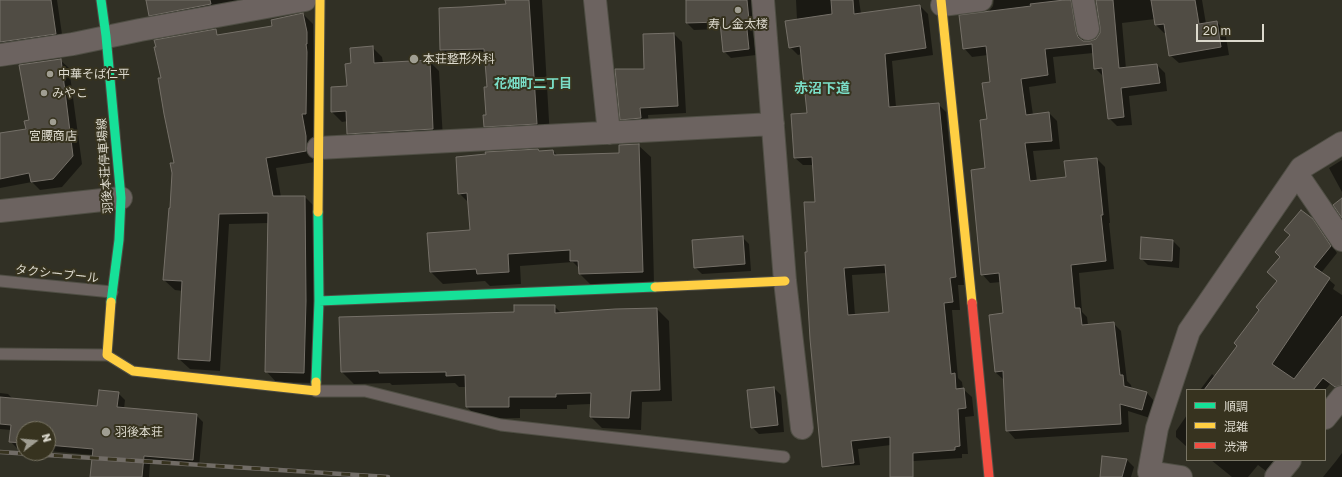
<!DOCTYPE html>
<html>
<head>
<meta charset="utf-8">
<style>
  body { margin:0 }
  #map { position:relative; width:1342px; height:477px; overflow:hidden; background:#313025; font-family:"Golos Text","Noto Sans JP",sans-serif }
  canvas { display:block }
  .legend { position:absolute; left:1186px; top:389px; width:140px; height:72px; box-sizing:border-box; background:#37331f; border:1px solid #797565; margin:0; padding:5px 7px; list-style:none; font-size:12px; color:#dcd9cd }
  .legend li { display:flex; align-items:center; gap:8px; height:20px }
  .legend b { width:20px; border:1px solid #797565 }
  .north { position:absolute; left:16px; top:421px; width:40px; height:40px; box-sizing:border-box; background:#37331f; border:1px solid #797565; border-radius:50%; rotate:74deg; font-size:11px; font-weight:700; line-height:16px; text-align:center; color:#dcd9cd }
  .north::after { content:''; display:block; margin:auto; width:14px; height:18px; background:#a09e92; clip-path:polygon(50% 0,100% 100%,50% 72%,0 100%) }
  .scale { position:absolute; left:1196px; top:24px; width:68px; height:18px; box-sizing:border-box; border:2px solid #dcd9cd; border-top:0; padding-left:5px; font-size:12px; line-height:14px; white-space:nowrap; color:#dcd9cd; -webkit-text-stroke:3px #37331f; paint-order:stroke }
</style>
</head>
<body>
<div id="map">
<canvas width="1342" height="477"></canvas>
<ul class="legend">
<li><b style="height:5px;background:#16e098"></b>順調</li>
<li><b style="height:5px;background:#ffcf43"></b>混雑</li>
<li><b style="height:5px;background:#f24e42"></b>渋滞</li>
</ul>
<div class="north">N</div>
<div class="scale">20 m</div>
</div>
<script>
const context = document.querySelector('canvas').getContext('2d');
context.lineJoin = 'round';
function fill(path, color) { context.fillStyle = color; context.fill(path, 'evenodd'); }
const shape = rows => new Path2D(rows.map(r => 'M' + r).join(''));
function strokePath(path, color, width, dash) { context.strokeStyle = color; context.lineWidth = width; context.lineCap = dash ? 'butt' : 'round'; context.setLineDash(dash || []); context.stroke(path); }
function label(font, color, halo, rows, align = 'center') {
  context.font = font + ' "Golos Text","Noto Sans JP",sans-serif'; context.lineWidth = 4; context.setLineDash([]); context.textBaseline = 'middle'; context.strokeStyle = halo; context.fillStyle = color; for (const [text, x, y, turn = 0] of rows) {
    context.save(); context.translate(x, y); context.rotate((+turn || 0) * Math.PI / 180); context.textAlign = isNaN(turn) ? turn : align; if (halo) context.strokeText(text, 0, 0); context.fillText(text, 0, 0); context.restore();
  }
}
fill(shape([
  [0,0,57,0,63,41,0,53],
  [147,0,296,0,159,23,150,14],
  [506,0,542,0,550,138,499,140,485,126,487,116,488,88,486,63,455,64,441,50,507,5],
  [687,0,753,0,756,26,752,27,756,55,731,58,724,51,721,29,694,30,687,23],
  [796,0,859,0,861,14,920,6,928,14,933,55,892,61,896,107,938,104,946,112,964,285,958,285,960,310,952,310,958,378,962,382,963,389,972,397,974,416,965,417,968,454,962,454,962,458,899,462,891,445,858,449,860,465,830,467,822,460,808,253,816,203,813,165,803,165,795,158,809,114,802,54,798,55,790,47,797,20],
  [886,273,890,313,855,316,852,275],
  [994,0,1082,0,1079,11,1084,42,1091,42,1096,40,1101,33,1097,0,1202,0,1206,24,1217,22,1225,31,1229,55,1179,63,1170,55,1167,33,1164,33,1156,25,1155,19,1122,23,1126,69,1157,65,1165,73,1167,91,1129,96,1132,125,1117,126,1109,118,1104,77,1095,68,1093,53,1053,57,1056,83,1029,87,1033,115,1049,113,1057,121,1060,149,1033,151,1037,181,1067,178,1097,159,1105,167,1110,223,1109,223,1114,269,1079,273,1082,312,1087,317,1088,325,1113,323,1121,331,1127,381,1131,385,1132,389,1147,393,1155,402,1150,418,1128,411,1129,432,1015,439,1007,430,1004,380,995,372,1004,314,1001,282,990,283,982,274,988,120,991,83,988,55,972,57,964,48,983,13,989,11,993,6],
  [303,14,313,24,315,162,276,168,281,197,305,197,315,207,314,383,276,382,266,371,269,223,229,224,220,371,190,369,179,359,183,291,175,290,164,280,175,163,162,78,272,27,270,20],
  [674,34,682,42,686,113,648,115,649,126,629,127,621,119],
  [372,47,382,57,383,63,429,61,439,71,443,139,358,143,348,134,348,121,342,122,332,112,348,87,352,64],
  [60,60,69,68,82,164,62,187,40,190,32,182,0,188,0,134,27,130],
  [638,145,651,157,654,284,592,286,580,274,580,269,573,262,520,266,521,284,490,286,485,281,443,284,431,272,471,231,469,203,459,193,538,150,540,152,553,151,558,156,620,154],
  [1342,160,1342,192,1329,168],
  [1312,220,1319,227,1337,253,1321,273,1335,285,1333,289,1342,295,1342,393,1330,384,1325,390,1200,390,1212,374,1215,377,1238,347],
  [742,237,749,244,751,271,702,274,695,267],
  [1173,241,1180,248,1179,268,1148,265,1141,258],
  [554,306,562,314,657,309,669,321,672,401,642,402,641,430,602,428,591,417,591,404,567,405,567,409,520,409,520,418,479,419,467,407,467,387,459,387,455,383,392,385,390,383,354,384,342,372,515,313],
  [774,388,781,395,784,432,759,434,752,427],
  [0,393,8,394,14,400,98,407,118,393,125,400,124,409,196,415,203,422,199,467,150,463,149,477,91,477,93,455,48,451,48,429,24,429,24,449,17,448,10,441,11,430,0,429],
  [1187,415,1187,447,1176,437,1176,431],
  [1342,453,1342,477,1323,477,1336,461],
  [1127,460,1134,467,1131,477,1101,477],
  [1211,460,1274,460,1266,471,1258,465,1248,477,1232,477]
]), '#0007');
const building = shape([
  [0,0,51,0,56,34,0,42,0,0],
  [146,0,210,0,211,4,149,16,146,0],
  [505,0,529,0,537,124,484,127,483,115,486,115,484,87,487,87,484,49,440,50,439,8,462,7,506,4,505,0],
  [686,0,747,0,749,20,746,20,749,49,723,52,720,22,686,23,686,0],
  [831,0,853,0,854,14,920,5,926,48,885,54,889,107,939,103,956,277,950,278,953,302,944,303,951,374,955,373,956,389,964,388,966,408,958,409,960,446,955,447,955,450,913,453,913,477,890,477,890,437,851,441,854,463,822,467,810,339,805,252,807,252,804,202,815,202,812,157,794,158,791,114,807,113,800,46,789,48,785,21,832,14,831,0],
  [885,265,889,312,848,315,844,268,885,265],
  [1064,0,1071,0,1076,31,1078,37,1083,41,1090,41,1096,39,1100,33,1100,27,1096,0,1113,0,1119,68,1157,64,1160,83,1121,88,1124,117,1108,119,1102,68,1094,69,1092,44,1045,49,1048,75,1021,79,1026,115,1049,112,1052,141,1025,143,1030,181,1066,177,1064,161,1097,158,1103,215,1101,215,1106,261,1071,265,1075,308,1080,308,1082,325,1114,322,1120,375,1123,375,1124,386,1147,392,1142,410,1120,404,1121,424,1006,431,1003,371,995,372,989,315,1003,313,999,273,981,275,971,170,985,168,980,120,987,119,982,83,990,82,986,46,963,49,959,15,1031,6,1030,4,1064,0],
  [1151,0,1195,0,1199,24,1217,21,1221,47,1169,56,1164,24,1155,25,1151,0],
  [303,13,307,32,307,44,306,44,307,52,306,114,302,114,306,136,306,151,266,158,273,196,305,196,306,301,304,373,265,372,268,213,219,214,210,361,178,359,182,281,163,280,169,208,170,208,172,173,170,163,174,163,164,114,158,78,161,78,154,47,156,47,154,40,216,29,217,35,272,26,271,20,303,13],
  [674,33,678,106,640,108,641,118,620,120,615,69,644,69,643,34,674,33],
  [373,46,374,63,430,60,433,129,347,134,346,111,331,112,331,87,347,86,345,64,351,63,350,48,373,46],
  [61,59,73,156,53,179,31,182,29,173,0,179,0,133,26,129,24,121,29,120,19,65,61,59],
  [639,144,643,272,579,274,578,261,570,261,570,250,508,254,509,272,477,274,476,269,430,272,427,233,470,230,467,193,458,194,456,157,486,154,485,152,538,149,539,151,553,150,554,155,619,153,619,145,639,144],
  [1342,198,1342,218,1333,205,1342,198],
  [1301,210,1313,219,1331,246,1314,267,1330,278,1272,364,1294,379,1342,316,1342,385,1335,387,1323,378,1313,390,1204,390,1237,346,1234,343,1259,310,1256,307,1277,281,1267,272,1280,257,1275,252,1290,235,1284,230,1301,210],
  [743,236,745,264,694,268,692,240,743,236],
  [1141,237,1173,240,1172,261,1140,259,1141,237],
  [514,305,555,305,555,313,615,309,657,308,660,390,631,391,629,418,590,417,591,393,556,394,556,397,509,397,509,407,466,407,465,375,446,376,446,372,379,373,379,371,341,372,339,317,514,312,514,305],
  [774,387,778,425,751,428,747,390,774,387],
  [99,390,119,392,117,407,197,414,193,460,144,456,142,477,90,477,93,449,48,445,48,429,24,429,24,443,9,442,11,425,0,424,0,397,97,406,99,390],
  [1102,456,1127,459,1122,477,1100,477,1102,456]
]);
fill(building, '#504c44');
strokePath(building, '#757068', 1);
const lane = shape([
  [0,281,112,292],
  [0,354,107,355],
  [316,391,365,391,501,425,784,457]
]);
const street = shape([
  [595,0,609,133],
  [763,0,785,281,802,428],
  [1083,0,1088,29],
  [942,5,981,0],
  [0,55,73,44,140,30,305,0],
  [318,148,773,124],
  [1297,174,1342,240],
  [0,211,121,198],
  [1325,418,1342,397],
  [1181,477,1149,472,1157,428,1189,331,1301,168,1342,143],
  [1276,477,1290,460]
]);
const fast = shape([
  [101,0,106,36,121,198,119,240,111,302],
  [319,301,655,287],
  [316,382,319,301,318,212]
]);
const slow = shape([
  [941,0,972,303],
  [318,212,320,0],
  [655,287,785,281],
  [111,302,107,355,133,371,316,391,316,382]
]);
const jam = shape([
  [972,303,989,477]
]);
strokePath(lane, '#4f4e44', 13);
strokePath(street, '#4f4e44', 24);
strokePath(fast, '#4f4e44', 11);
strokePath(slow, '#4f4e44', 11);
strokePath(jam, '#4f4e44', 11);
strokePath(lane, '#6c6360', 11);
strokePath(street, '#6c6360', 22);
strokePath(fast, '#16e098', 9);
strokePath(slow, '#ffcf43', 9);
strokePath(jam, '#f24e42', 9);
const rail = shape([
  [0,452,388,477]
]);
strokePath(rail, '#716c66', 4.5);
strokePath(rail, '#37331f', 3, [9]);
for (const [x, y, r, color] of [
  [738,10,4,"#a09e92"],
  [414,59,5,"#a09e92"],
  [50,74,4,"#a09e92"],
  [44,93,4,"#a09e92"],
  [53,122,4,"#a09e92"],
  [106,432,5,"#a09e92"]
]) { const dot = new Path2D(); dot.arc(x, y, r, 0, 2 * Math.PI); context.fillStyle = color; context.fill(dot); strokePath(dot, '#37331f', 1.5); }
label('12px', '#dcd9cd', '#37331f', [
  ["寿し金太楼",738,24,"center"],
  ["本荘整形外科",423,59],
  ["中華そば仁平",58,74],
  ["みやこ",52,93],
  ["宮腰商店",53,136,"center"],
  ["羽後本荘",115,432]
], 'left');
label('12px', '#dcd9cd', '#37331f', [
  ["羽後本荘停車場線",105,166,-94],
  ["タクシープール",57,274,6]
]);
label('bold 13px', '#7adec7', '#37331f', [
  ["花畑町二丁目",533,84]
]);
label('bold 14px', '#7adec7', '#37331f', [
  ["赤沼下道",822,89]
]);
</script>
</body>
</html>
